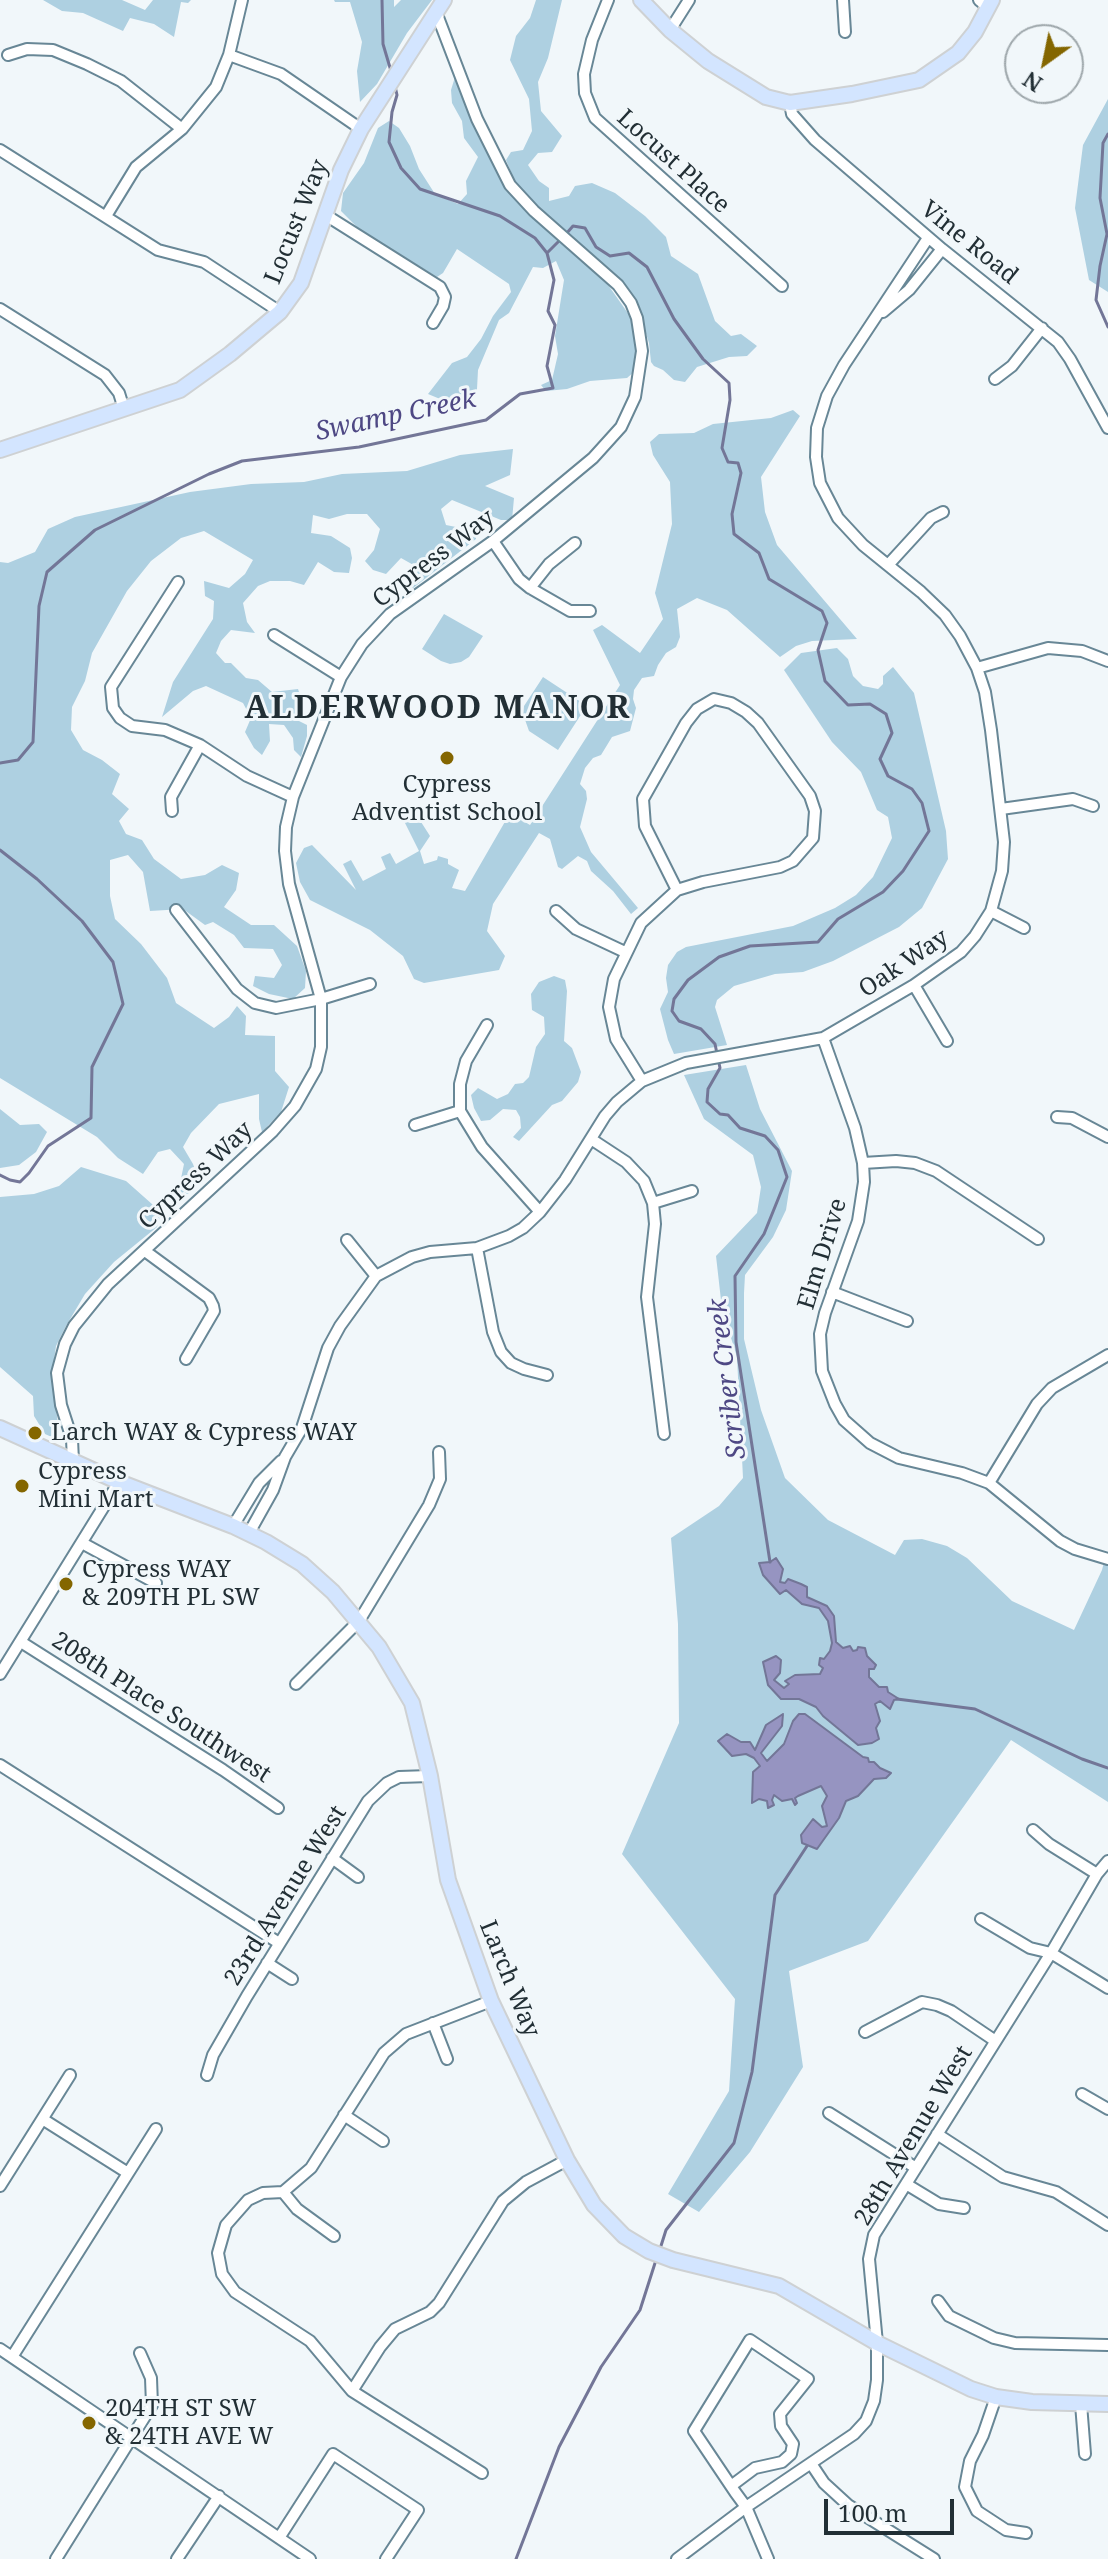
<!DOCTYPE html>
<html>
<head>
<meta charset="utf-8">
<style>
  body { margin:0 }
  #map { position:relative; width:1108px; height:2559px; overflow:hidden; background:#f1f7fa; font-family:"Noto Serif",serif }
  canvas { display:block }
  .north { position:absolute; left:1004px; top:24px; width:80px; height:80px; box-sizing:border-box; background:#f1f7fa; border:2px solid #9ea7ab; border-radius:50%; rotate:213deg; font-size:22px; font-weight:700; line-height:32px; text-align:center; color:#222f35 }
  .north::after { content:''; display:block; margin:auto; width:28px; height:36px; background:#846600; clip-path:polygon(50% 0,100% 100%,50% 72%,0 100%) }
  .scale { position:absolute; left:824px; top:2499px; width:130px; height:36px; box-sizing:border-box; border:4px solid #222f35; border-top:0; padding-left:10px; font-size:24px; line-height:28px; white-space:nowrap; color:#222f35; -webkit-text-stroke:6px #f1f7fa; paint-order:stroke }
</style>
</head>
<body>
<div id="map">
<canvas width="1108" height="2559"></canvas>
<div class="north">N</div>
<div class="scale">100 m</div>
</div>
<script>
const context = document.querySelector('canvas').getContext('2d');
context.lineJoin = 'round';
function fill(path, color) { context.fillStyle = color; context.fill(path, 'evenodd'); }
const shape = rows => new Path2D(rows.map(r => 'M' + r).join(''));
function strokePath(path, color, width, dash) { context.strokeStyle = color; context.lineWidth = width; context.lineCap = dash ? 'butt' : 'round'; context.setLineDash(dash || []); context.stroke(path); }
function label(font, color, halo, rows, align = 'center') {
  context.font = font + ' "Noto Serif",serif'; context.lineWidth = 6; context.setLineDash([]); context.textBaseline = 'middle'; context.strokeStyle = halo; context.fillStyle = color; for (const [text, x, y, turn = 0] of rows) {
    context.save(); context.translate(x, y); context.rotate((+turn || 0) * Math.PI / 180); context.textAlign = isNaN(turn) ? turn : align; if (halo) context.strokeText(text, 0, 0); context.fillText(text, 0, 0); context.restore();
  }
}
fill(shape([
  [43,0,122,0,145,10,153,0,191,0,188,3,181,2,174,37,154,24,130,18,123,31,83,13,62,11],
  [334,0,394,0,394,7,401,0,432,0,407,33,377,84,360,102,357,71,362,42,350,2,335,2],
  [536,0,562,0,548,58,538,82,541,111,562,136,552,152,538,153,528,165,539,181,549,188,549,201,569,196,575,186,592,183,615,193,645,216,666,237,671,256,698,274,715,321,731,336,741,334,757,346,747,356,729,357,697,367,685,382,674,380,663,370,654,366,651,362,649,343,641,318,515,182,506,160,511,152,523,150,532,131,529,99,510,60,516,36,530,18],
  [455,77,463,92,479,138,519,201,606,282,632,319,637,337,638,360,635,371,627,378,590,381,567,389,546,391,541,385,552,380,558,354,555,336,564,280,556,261,543,268,533,267,509,313,499,320,478,370,477,389,471,401,457,406,428,394,452,363,467,357,481,339,493,316,511,292,509,284,457,249,443,273,437,277,360,230,341,211,343,193,364,163,378,128,389,121,399,128,410,146,419,169,435,194,458,204,467,194,466,181,478,157,464,138,462,121,452,103,451,90],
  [1108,99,1108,292,1089,280,1075,208,1083,145],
  [793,410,800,416,761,477,765,512,777,545,857,639,812,641,796,646,780,657,727,610,697,598,677,609,680,637,676,647,666,653,658,665,654,676,642,678,634,690,633,699,636,708,630,731,612,737,601,755,593,758,585,768,580,784,586,791,587,799,580,827,591,852,638,908,631,914,613,891,591,871,587,861,578,856,562,869,558,867,550,839,539,833,493,904,487,931,505,956,499,970,424,983,414,979,403,956,370,930,310,900,300,882,296,863,304,848,312,845,356,890,343,864,351,860,363,881,386,869,381,857,390,853,396,864,419,851,402,817,414,811,430,836,420,851,424,864,437,860,438,856,448,859,448,864,459,870,452,888,465,891,510,813,530,825,620,685,593,630,602,625,640,653,663,619,655,593,672,524,670,482,653,455,650,442,659,434,694,433,713,424,771,418],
  [513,449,510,475,485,486,514,498,512,520,501,520,452,500,441,509,446,525,476,531,476,539,408,592,403,588,417,567,401,558,386,574,373,570,365,561,374,550,380,529,367,514,347,514,329,519,313,515,311,533,331,536,350,548,352,558,349,573,334,572,318,562,304,585,290,581,270,581,258,586,243,603,247,622,255,633,231,630,221,641,216,653,225,663,231,663,246,678,258,680,272,692,298,689,301,698,299,721,307,725,307,736,301,757,294,750,293,738,284,725,269,724,270,741,262,755,254,748,245,732,251,718,243,703,206,686,193,691,162,717,173,682,213,619,214,601,205,596,204,581,229,588,245,574,253,560,204,531,181,538,151,561,127,591,92,653,85,681,72,707,71,730,83,750,102,760,120,774,112,794,129,809,119,821,126,834,142,840,154,859,181,879,205,875,222,865,239,873,236,890,224,907,251,925,274,925,297,946,306,971,305,988,293,999,269,994,253,986,255,976,274,978,282,965,273,949,244,948,234,935,213,922,205,925,183,909,150,911,143,872,128,855,110,860,110,896,115,919,141,944,167,978,176,1003,214,1028,229,1017,237,1006,246,1016,245,1035,275,1036,275,1071,289,1087,281,1112,262,1132,259,1119,259,1094,219,1104,191,1133,183,1147,193,1164,199,1181,188,1194,178,1193,184,1164,170,1149,158,1152,143,1174,118,1158,97,1137,0,1078,0,562,8,563,35,552,48,529,75,517,190,492,251,484,304,482,342,474,407,471,460,455],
  [444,614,483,636,469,657,461,662,450,664,441,661,422,649],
  [837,648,848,659,853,676,863,686,878,689,883,684,883,676,893,667,914,693,946,831,948,859,922,908,899,927,833,961,803,972,775,974,734,986,717,1000,715,1007,727,1045,674,1054,668,1040,660,1009,668,992,666,978,668,965,677,952,686,947,793,926,835,908,856,895,873,877,892,838,888,817,877,810,861,772,832,742,784,670,801,653],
  [543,677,581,702,584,710,558,750,529,731,523,714,524,706],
  [554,976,565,980,567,991,564,1041,572,1048,581,1072,578,1082,562,1101,552,1105,519,1141,513,1137,521,1128,520,1117,516,1110,503,1109,490,1120,481,1121,474,1108,471,1095,478,1088,497,1099,508,1094,515,1084,523,1083,529,1077,536,1047,545,1034,544,1017,532,1010,531,994,539,982],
  [746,1065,760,1109,792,1171,786,1210,773,1237,745,1275,744,1293,744,1339,761,1410,785,1478,828,1520,895,1555,904,1540,922,1539,947,1546,967,1558,1012,1601,1074,1630,1102,1570,1105,1558,1108,1559,1108,1802,1011,1740,868,1941,789,1971,803,2067,750,2152,699,2212,668,2194,729,2091,735,1999,622,1854,679,1723,678,1624,671,1538,719,1506,743,1478,737,1357,722,1309,716,1256,757,1213,761,1187,753,1155,704,1119,684,1075],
  [0,1109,20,1125,39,1124,47,1132,36,1152,19,1165,0,1168],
  [81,1167,126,1181,161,1212,157,1227,114,1262,85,1294,66,1326,56,1346,52,1375,58,1424,54,1438,45,1434,34,1416,33,1396,0,1367,0,1197,34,1194,59,1186]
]), '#aed0e1');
const water = shape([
  [776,1558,783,1569,780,1582,785,1583,788,1579,801,1584,807,1587,807,1597,827,1606,834,1616,836,1642,843,1648,850,1646,853,1651,857,1650,858,1647,865,1648,867,1656,876,1665,874,1669,869,1669,869,1677,879,1687,887,1687,888,1692,899,1699,894,1700,890,1709,880,1701,875,1704,880,1721,876,1728,879,1739,872,1743,858,1745,823,1716,816,1707,799,1699,781,1699,768,1685,763,1662,776,1656,781,1660,780,1673,774,1680,784,1688,789,1684,785,1681,795,1675,820,1674,823,1668,819,1665,820,1658,824,1659,830,1651,832,1643,828,1621,819,1608,802,1604,786,1590,780,1594,763,1575,759,1563,770,1562,776,1558],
  [783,1714,782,1726,761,1753,767,1761,784,1744,793,1721,799,1714,805,1714,863,1757,868,1758,869,1762,874,1762,880,1768,891,1773,886,1778,874,1779,858,1796,846,1801,839,1818,817,1849,802,1843,801,1835,813,1819,822,1827,827,1826,822,1806,827,1796,821,1786,798,1796,795,1798,797,1803,795,1805,792,1799,782,1801,774,1795,772,1800,774,1805,768,1808,767,1801,759,1799,752,1803,753,1772,760,1766,754,1758,746,1754,732,1756,718,1741,727,1734,741,1742,750,1742,755,1750,766,1725,783,1714]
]);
fill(water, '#9694c1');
strokePath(water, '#737697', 2);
strokePath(shape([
  [382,0,383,44,391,71],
  [1108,134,1103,143,1100,198,1107,234,1100,266,1096,300,1108,327],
  [566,234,573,226,585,228,596,247,610,256,629,253,647,267,674,319,703,359,729,383,730,400,722,448,728,462,738,463,741,473,732,514,734,534,759,553,769,579,822,611,827,623,818,650,825,681,848,705,870,704,886,714,892,733,880,759,888,776,912,789,922,803,929,831,903,871,883,892,838,919,818,942,750,946,719,957,688,980,674,999,672,1011,679,1021,701,1029,715,1044,720,1068,708,1089,707,1102,720,1114,728,1115,740,1128,765,1136,778,1150,787,1177,764,1234,735,1276,736,1342,770,1562],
  [547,253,561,239],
  [0,763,18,760,33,742,39,606,47,572,95,530,209,474,242,461,359,447,486,420,520,394,553,388,547,366,555,325,548,311,554,280,547,253,535,238,500,216,420,189,401,168,389,142,392,112,397,95,395,86],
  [0,850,37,879,82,921,113,962,123,1004,92,1067,91,1118,48,1146,29,1173,20,1182,10,1180,0,1175],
  [897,1699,975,1709,1082,1759,1108,1768],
  [660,2249,666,2230,734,2143,752,2072,775,1895,807,1846],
  [516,2559,559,2447,601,2367,640,2310,656,2260]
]), '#737697', 3);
const minor = shape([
  [608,0,592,40,584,74,585,93,595,118,782,286],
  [843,0,845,32],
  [979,0,989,8],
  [670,30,689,0],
  [8,55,27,49,53,50,87,64,121,81,182,129],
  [229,55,281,74,361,129],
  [790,103,792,114,815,140,942,249,1058,342,1070,359,1108,428],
  [0,150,158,250,204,262,280,312],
  [324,214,440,287,445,297,443,306,433,323],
  [106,216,136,167,182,129,216,87,229,55,242,0],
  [0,309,105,375,119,393,124,409],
  [883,312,909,290,942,249],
  [995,379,1012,366,1042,328],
  [493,541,519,579,530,588,570,611,590,611],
  [888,565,931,518,943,512],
  [178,582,111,687,113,708,120,718,132,726,165,730,200,745,247,776,293,797],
  [530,588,549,564,575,543],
  [274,635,341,677],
  [977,668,1048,648,1082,651,1108,661],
  [1001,809,1073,799,1093,806],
  [172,811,171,797,200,745],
  [176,910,237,989,255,1003,276,1008,321,999,370,984],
  [556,911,576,929,625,952],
  [991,911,1024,928],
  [914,985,947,1041],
  [487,1025,466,1061,460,1084,460,1111,482,1147,540,1212],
  [823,1038,855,1128,863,1163,864,1182,858,1221,825,1313,820,1334,822,1371,835,1404,844,1420,870,1443,899,1458,962,1473,989,1483,1060,1541,1075,1549,1108,1559],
  [642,1081,616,1039,609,1007,614,979,641,923,677,890,703,882,780,867,793,861,813,838,815,811,810,796,758,723,746,712,731,703,714,699,697,709,686,723,643,799,645,826,677,890],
  [1057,1117,1072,1118,1108,1137],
  [415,1125,460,1111],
  [591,1139,626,1162,644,1181,653,1203,655,1224,647,1297,664,1434],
  [863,1163,896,1161,915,1163,936,1171,1038,1239],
  [653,1203,692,1191],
  [347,1240,376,1276],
  [477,1248,493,1332,501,1352,511,1363,524,1369,547,1375],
  [145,1251,209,1298,213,1306,214,1311,186,1359],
  [832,1292,907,1321],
  [73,1461,72,1439,61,1405,57,1373,65,1344,74,1326,108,1284,273,1131,295,1106,316,1069,321,1047,321,999,289,884,285,851,286,827,293,797,341,677,362,644,390,614,493,541,593,458,621,427,635,397,642,351,637,318,631,303,618,285,534,211,510,185,477,119,436,12],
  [989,1483,1037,1404,1052,1388,1108,1355],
  [233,1526,259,1483,281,1461],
  [249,1533,273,1490,285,1457,302,1428,328,1348,340,1326,376,1276,412,1257,430,1252,477,1248,509,1236,523,1228,540,1212,565,1180,605,1116,617,1102,642,1081,686,1063,823,1038,914,985,961,952,975,936,991,911,1002,871,1004,842,991,730,985,692,977,668,960,636,945,615,921,592,863,545,838,518,820,483,816,457,817,428,827,396,844,365,928,238],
  [82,1543,156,1583],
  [21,1642,223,1770,278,1808],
  [0,1674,119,1482],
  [296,1684,359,1621,429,1505,440,1479,439,1452],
  [0,1765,279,1943],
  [1033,1830,1049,1844,1097,1874],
  [332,1858,358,1877],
  [981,1919,1030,1948,1051,1953,1108,1988],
  [267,1963,292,1979],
  [433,2023,447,2059],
  [865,2032,922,2002,937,2005,951,2011,994,2040],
  [207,2075,213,2055,247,1996,368,1801,387,1783,399,1777,430,1776],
  [1082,2094,1108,2109],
  [829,2113,916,2168],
  [344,2115,383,2141],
  [44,2120,128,2173],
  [937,2134,1003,2177,1056,2192,1108,2225],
  [906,2184,939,2204,964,2208],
  [0,2186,70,2075],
  [283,2192,297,2209,334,2236],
  [938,2301,949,2316,994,2338,1015,2343,1108,2345],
  [0,2349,310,2559],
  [12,2357,156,2129],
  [352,2391,380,2347,395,2329,430,2312,439,2303,503,2201,526,2182,567,2160],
  [996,2397,983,2435,970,2461,965,2487,977,2511,1006,2530,1026,2533],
  [1081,2404,1085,2454],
  [812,2465,824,2483,848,2505,934,2559],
  [482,2473,352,2391,310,2341,235,2292,222,2274,218,2253,226,2225,248,2200,263,2193,283,2192,311,2168,384,2053,406,2034,491,2001],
  [731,2486,755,2468,782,2462,791,2454,793,2444,781,2426,780,2414,808,2379,750,2340,694,2431,735,2492,746,2507,768,2559],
  [279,2538,333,2454,418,2510,386,2559],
  [56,2559,152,2405,151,2378,140,2353],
  [177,2559,219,2496],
  [677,2559,746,2507,854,2434,866,2421,874,2401,877,2380,877,2343,869,2259,874,2235,1051,1953,1097,1874,1108,1861]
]);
const major = shape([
  [641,0,670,30,708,61,766,97,790,103,852,94,919,80,958,53,975,32,992,0],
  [0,450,180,390,230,354,280,312,301,283,341,170,361,129,444,0],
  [0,1428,119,1482,233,1526,266,1542,302,1564,333,1592,379,1647,412,1703,430,1776,448,1880,491,2001,567,2160,594,2205,624,2236,649,2251,673,2260,779,2286,877,2343,971,2389,996,2397,1032,2402,1108,2404]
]);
strokePath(minor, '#688796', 14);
strokePath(major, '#ced1d3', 18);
strokePath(minor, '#fff', 10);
strokePath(major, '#d3e5ff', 14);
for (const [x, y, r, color] of [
  [447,758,8,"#846600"],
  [35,1433,8,"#846600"],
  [22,1486,8,"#846600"],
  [66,1584,8,"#846600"],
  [89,2423,8,"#846600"]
]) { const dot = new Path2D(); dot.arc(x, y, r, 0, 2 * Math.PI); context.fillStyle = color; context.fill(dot); strokePath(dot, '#f1f7fa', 3); }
label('24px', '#222f35', '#f1f7fa', [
  ["Locust Place",673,162,42],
  ["Locust Way",297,222,-68],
  ["Vine Road",969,243,39],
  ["Cypress Way",434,559,-37],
  ["Oak Way",904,964,-34],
  ["Cypress Way",196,1176,-43],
  ["Elm Drive",823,1254,-73],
  ["208th Place Southwest",161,1708,33],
  ["23rd Avenue West",286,1896,-58],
  ["Larch Way",509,1979,68],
  ["28th Avenue West",914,2136,-59]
]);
label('24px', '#222f35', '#f1f7fa', [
  ["Cypress",447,785,"center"],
  ["Adventist School",447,813,"center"],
  ["Larch WAY & Cypress WAY",51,1433],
  ["Cypress",38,1472],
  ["Mini Mart",38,1500],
  ["Cypress WAY",82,1570],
  ["& 209TH PL SW",82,1598],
  ["204TH ST SW",105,2409],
  ["& 24TH AVE W",105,2437]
], 'left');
label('italic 26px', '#4e4884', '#f1f7fa', [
  ["Swamp Creek",396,416,-12],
  ["Scriber Creek",728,1379,-97]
]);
context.letterSpacing = '2px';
label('bold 32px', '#222f35', '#f1f7fa', [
  ["ALDERWOOD MANOR",438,709]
]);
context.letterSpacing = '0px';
</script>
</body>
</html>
